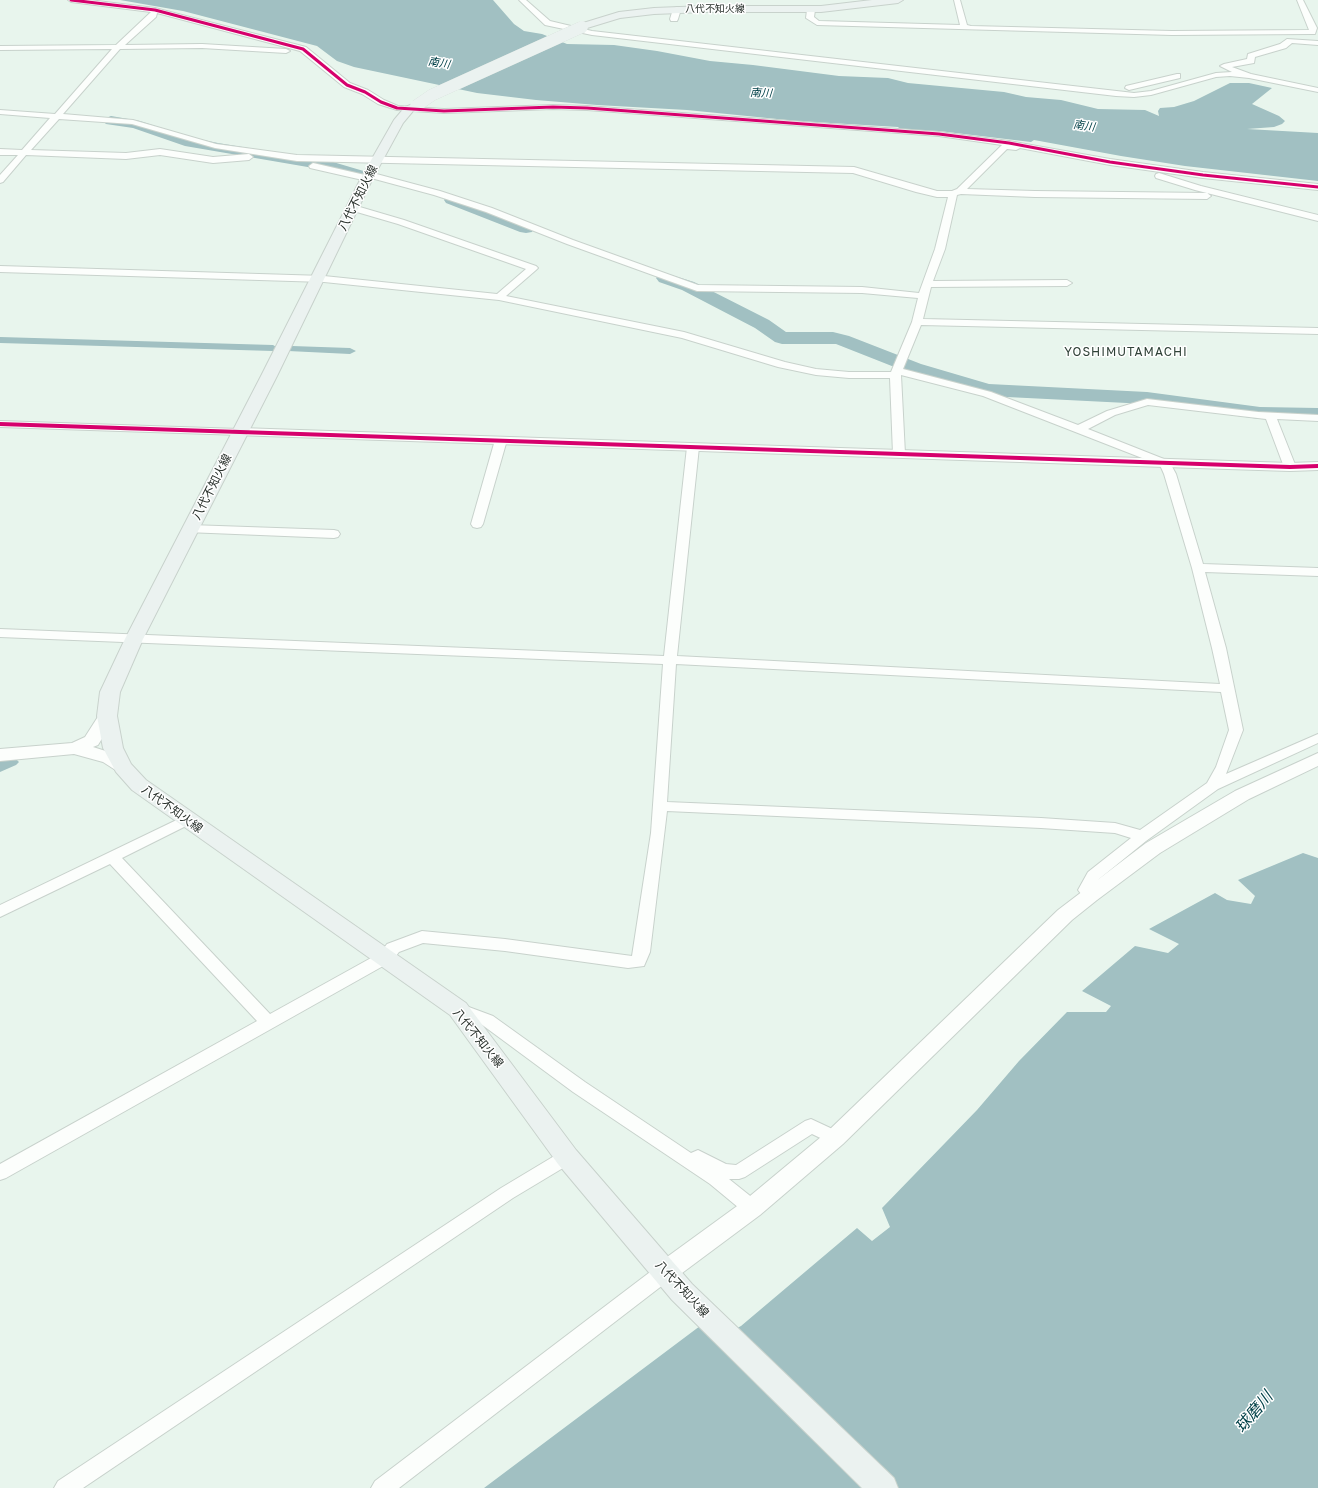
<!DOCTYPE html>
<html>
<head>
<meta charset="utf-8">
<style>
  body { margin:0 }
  canvas { display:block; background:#e8f5ed }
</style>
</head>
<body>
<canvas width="1318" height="1488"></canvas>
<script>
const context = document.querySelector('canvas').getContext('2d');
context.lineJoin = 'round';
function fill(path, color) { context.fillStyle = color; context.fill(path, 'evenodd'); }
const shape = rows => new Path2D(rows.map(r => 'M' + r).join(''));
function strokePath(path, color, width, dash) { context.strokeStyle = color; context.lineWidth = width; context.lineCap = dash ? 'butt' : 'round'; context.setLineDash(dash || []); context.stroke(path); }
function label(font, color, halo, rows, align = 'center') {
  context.font = font + ' "Golos Text","Noto Sans JP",sans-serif'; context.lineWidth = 3; context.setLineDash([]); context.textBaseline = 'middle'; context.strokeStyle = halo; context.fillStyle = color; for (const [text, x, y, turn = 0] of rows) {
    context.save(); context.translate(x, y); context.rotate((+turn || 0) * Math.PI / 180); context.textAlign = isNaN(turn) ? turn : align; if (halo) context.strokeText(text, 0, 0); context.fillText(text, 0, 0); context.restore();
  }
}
fill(shape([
  [120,0,493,0,514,24,524,31,542,34,567,44,614,45,657,51,710,61,753,65,839,76,888,78,908,83,1004,92,1026,97,1061,100,1098,109,1145,110,1159,116,1158,111,1160,108,1174,107,1194,101,1230,83,1249,83,1272,88,1252,104,1279,116,1285,121,1282,124,1274,127,1247,129,1318,133,1318,181,1185,166,1121,156,1034,140,1031,142,939,131,901,130,898,127,797,121,687,110,597,105,536,100,477,93,354,67,337,61,317,46,183,11],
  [1303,853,1318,858,1318,1488,484,1488,704,1323,718,1338,741,1326,857,1228,872,1241,890,1227,882,1208,977,1110,1019,1061,1067,1012,1106,1012,1111,1006,1082,991,1135,946,1168,953,1179,944,1149,929,1215,893,1227,900,1251,904,1255,896,1238,880]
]), '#a1c0c2');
fill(shape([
  [0,337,273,345,278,348,273,351,0,343,0,337],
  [292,346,350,348,356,351,350,354,288,351,287,349,292,346],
  [11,757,16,759,19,762,16,765,0,772,0,761,11,757]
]), '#a1c0c2');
fill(shape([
  [111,116,140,121,189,137,218,143,333,162,367,172,369,175,367,178,361,180,331,171,185,146,133,128,106,124,103,121,106,118,111,116],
  [452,195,532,224,534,228,532,232,526,233,520,232,446,203,444,200,446,197,452,195],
  [665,273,694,282,769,320,786,332,833,332,849,336,921,364,989,384,1147,392,1260,407,1318,408,1318,420,1260,419,1147,404,987,396,907,372,836,344,782,344,775,342,755,328,682,290,659,282,656,278,659,274,665,273]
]), '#a1c0c2');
const minor = shape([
  [68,0,89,0,155,8,306,47,350,83,368,90,384,100,398,106,444,109,553,105,587,106,939,132,1009,141,1110,159,1203,172,1318,184,1318,190,1203,178,1110,165,1020,148,1016,150,1007,149,967,189,1035,191,1207,193,1211,196,1207,199,1035,197,961,194,957,195,945,249,933,281,1067,280,1072,283,1067,286,931,287,923,319,1318,328,1318,334,921,325,903,369,991,392,1078,425,1107,411,1147,399,1258,412,1318,415,1318,421,1277,419,1296,467,1294,469,1290,470,1286,469,1284,467,1266,419,1148,405,1115,415,1088,429,1169,461,1176,474,1203,564,1318,568,1318,576,1205,572,1226,648,1243,730,1226,774,1318,734,1318,743,1218,789,1146,841,1099,879,1094,889,1098,895,1095,899,1090,900,1085,899,1078,890,1088,872,1131,838,1115,833,1041,828,667,811,650,952,644,966,628,968,505,951,423,943,399,952,392,961,6,1178,0,1180,0,1164,257,1021,110,864,0,917,0,905,187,815,192,817,194,820,192,823,122,858,270,1014,380,953,387,944,422,931,505,939,632,956,651,833,663,664,0,637,0,629,664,656,687,447,693,444,699,447,677,656,1220,684,1212,648,1192,568,1164,474,1160,465,983,396,901,375,905,454,899,457,893,454,890,378,849,378,816,375,778,367,682,338,499,300,324,282,0,272,0,266,324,276,497,294,526,269,398,224,350,210,349,208,350,206,353,205,404,220,536,266,538,268,536,270,506,296,684,332,785,362,816,369,849,372,891,372,912,322,918,298,862,293,697,291,567,244,486,212,434,195,371,178,367,181,310,168,309,166,313,163,365,175,369,172,440,191,492,208,573,240,698,285,862,287,919,293,935,249,948,197,937,197,916,192,853,173,297,161,215,148,132,124,59,119,31,150,126,153,160,149,213,157,249,154,253,157,249,160,213,163,160,155,126,159,26,155,3,182,0,183,0,175,18,155,0,155,0,149,22,150,50,118,0,114,0,110,55,114,112,49,0,50,0,46,116,45,151,12,71,2,68,0],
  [157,13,300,51,344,87,362,94,378,104,397,110,444,113,553,109,587,110,939,136,1002,145,957,189,952,191,937,191,854,167,297,155,216,144,133,120,63,114,120,49,202,48,286,53,290,51,286,49,202,44,125,45,156,17,157,13],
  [676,664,1221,692,1229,730,1216,767,1207,783,1140,830,1115,823,1041,818,667,802,676,664],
  [519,0,526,0,550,21,592,31,1134,93,1151,91,1216,73,1232,72,1220,66,1224,64,1247,59,1248,54,1280,44,1287,39,1318,41,1318,45,1292,43,1286,48,1255,57,1254,63,1232,67,1251,74,1318,88,1318,92,1249,78,1230,76,1216,77,1151,95,1134,97,1116,96,592,35,545,25,519,0],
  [954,0,960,0,967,25,971,26,1172,31,1309,30,1297,0,1303,0,1317,28,1315,34,1312,34,1172,35,817,25,806,18,807,10,811,8,815,10,814,17,819,21,960,25,954,0],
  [677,7,681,9,678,19,677,21,671,21,670,19,673,9,677,7],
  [1177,74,1180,74,1180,78,1129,90,1125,88,1126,86,1177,74],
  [1159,173,1201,186,1318,215,1318,221,1195,190,1156,178,1155,176,1156,174,1159,173],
  [0,421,240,429,246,432,240,435,0,427,0,421],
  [501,437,507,440,483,524,481,527,477,528,473,527,471,524,495,440,501,437],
  [190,525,334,530,338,531,340,534,338,537,334,538,186,532,184,529,186,526,190,525],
  [458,1003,493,1016,585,1082,691,1153,698,1150,726,1164,736,1165,805,1121,811,1119,841,1133,844,1138,841,1143,835,1145,812,1134,745,1177,739,1179,729,1179,759,1203,761,1208,759,1213,752,1216,745,1213,710,1184,573,1092,481,1024,452,1013,450,1009,452,1005,458,1003],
  [567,1150,573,1152,576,1157,573,1162,513,1198,83,1488,54,1488,58,1481,501,1188,561,1152,567,1150],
  [665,1264,672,1266,675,1272,672,1278,399,1488,371,1488,375,1481,658,1266,665,1264]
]);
const tertiary = shape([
  [240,428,1290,463,1318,462,1318,470,1290,471,1165,467,235,435,233,432,235,429,240,428],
  [107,711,113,712,116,716,98,745,93,747,115,754,129,763,132,767,129,771,123,773,117,771,103,762,74,754,0,761,0,749,72,743,85,737,101,712,107,711],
  [1318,753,1318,766,1249,799,1160,853,1097,900,1072,920,843,1144,760,1215,674,1279,665,1282,656,1279,653,1272,656,1265,744,1201,827,1132,1058,910,1146,843,1235,791,1318,753]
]);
const secondary = shape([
  [872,0,903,0,898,3,821,12,705,12,654,14,620,18,574,32,569,29,570,27,619,12,654,8,705,6,821,6,872,0],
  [416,103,420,104,422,106,413,111,403,123,373,178,277,376,143,639,120,692,117,716,123,748,131,764,146,780,466,1003,576,1150,692,1284,894,1478,898,1488,862,1488,672,1300,558,1164,450,1015,132,790,116,772,103,748,97,716,100,692,125,639,261,376,361,178,394,120,405,107,416,103]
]);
strokePath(minor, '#c8d2cc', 2);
strokePath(tertiary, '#c8d2cc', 2);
strokePath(secondary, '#c8d2cc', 2);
fill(minor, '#fcfefc');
fill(tertiary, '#fcfefc');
fill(secondary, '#ebf2f0');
const secondaryBridge = shape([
  [416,106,432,95,582,27]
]);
strokePath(secondaryBridge, '#c8d2cc', 12, []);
strokePath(secondaryBridge, '#ebf2f0', 12);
strokePath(shape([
  [71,0,155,10,303,49,347,85,365,92,381,102,397,108,444,111,553,107,587,108,939,134,1009,143,1110,162,1203,175,1318,187]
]), '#d6006c', 3);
strokePath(shape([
  [0,424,1290,467,1318,466]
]), '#d6006c', 4);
label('10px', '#29312c', '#fff', [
  ["八代不知火線",715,9]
]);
label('italic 11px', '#024148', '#fff', [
  ["南川",439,63,9],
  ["南川",761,93,3],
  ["南川",1084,126,7]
]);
label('12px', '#29312c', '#fff', [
  ["八代不知火線",358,198,-63],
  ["八代不知火線",212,487,-63],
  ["八代不知火線",172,809,36],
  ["八代不知火線",478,1038,51],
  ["八代不知火線",682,1289,47]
]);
context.letterSpacing = '1px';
label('12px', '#2f4137', '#fff', [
  ["YOSHIMUTAMACHI",1126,352]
]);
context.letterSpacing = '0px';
label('italic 16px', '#024148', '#fff', [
  ["球磨川",1254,1412,-50]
]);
</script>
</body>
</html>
